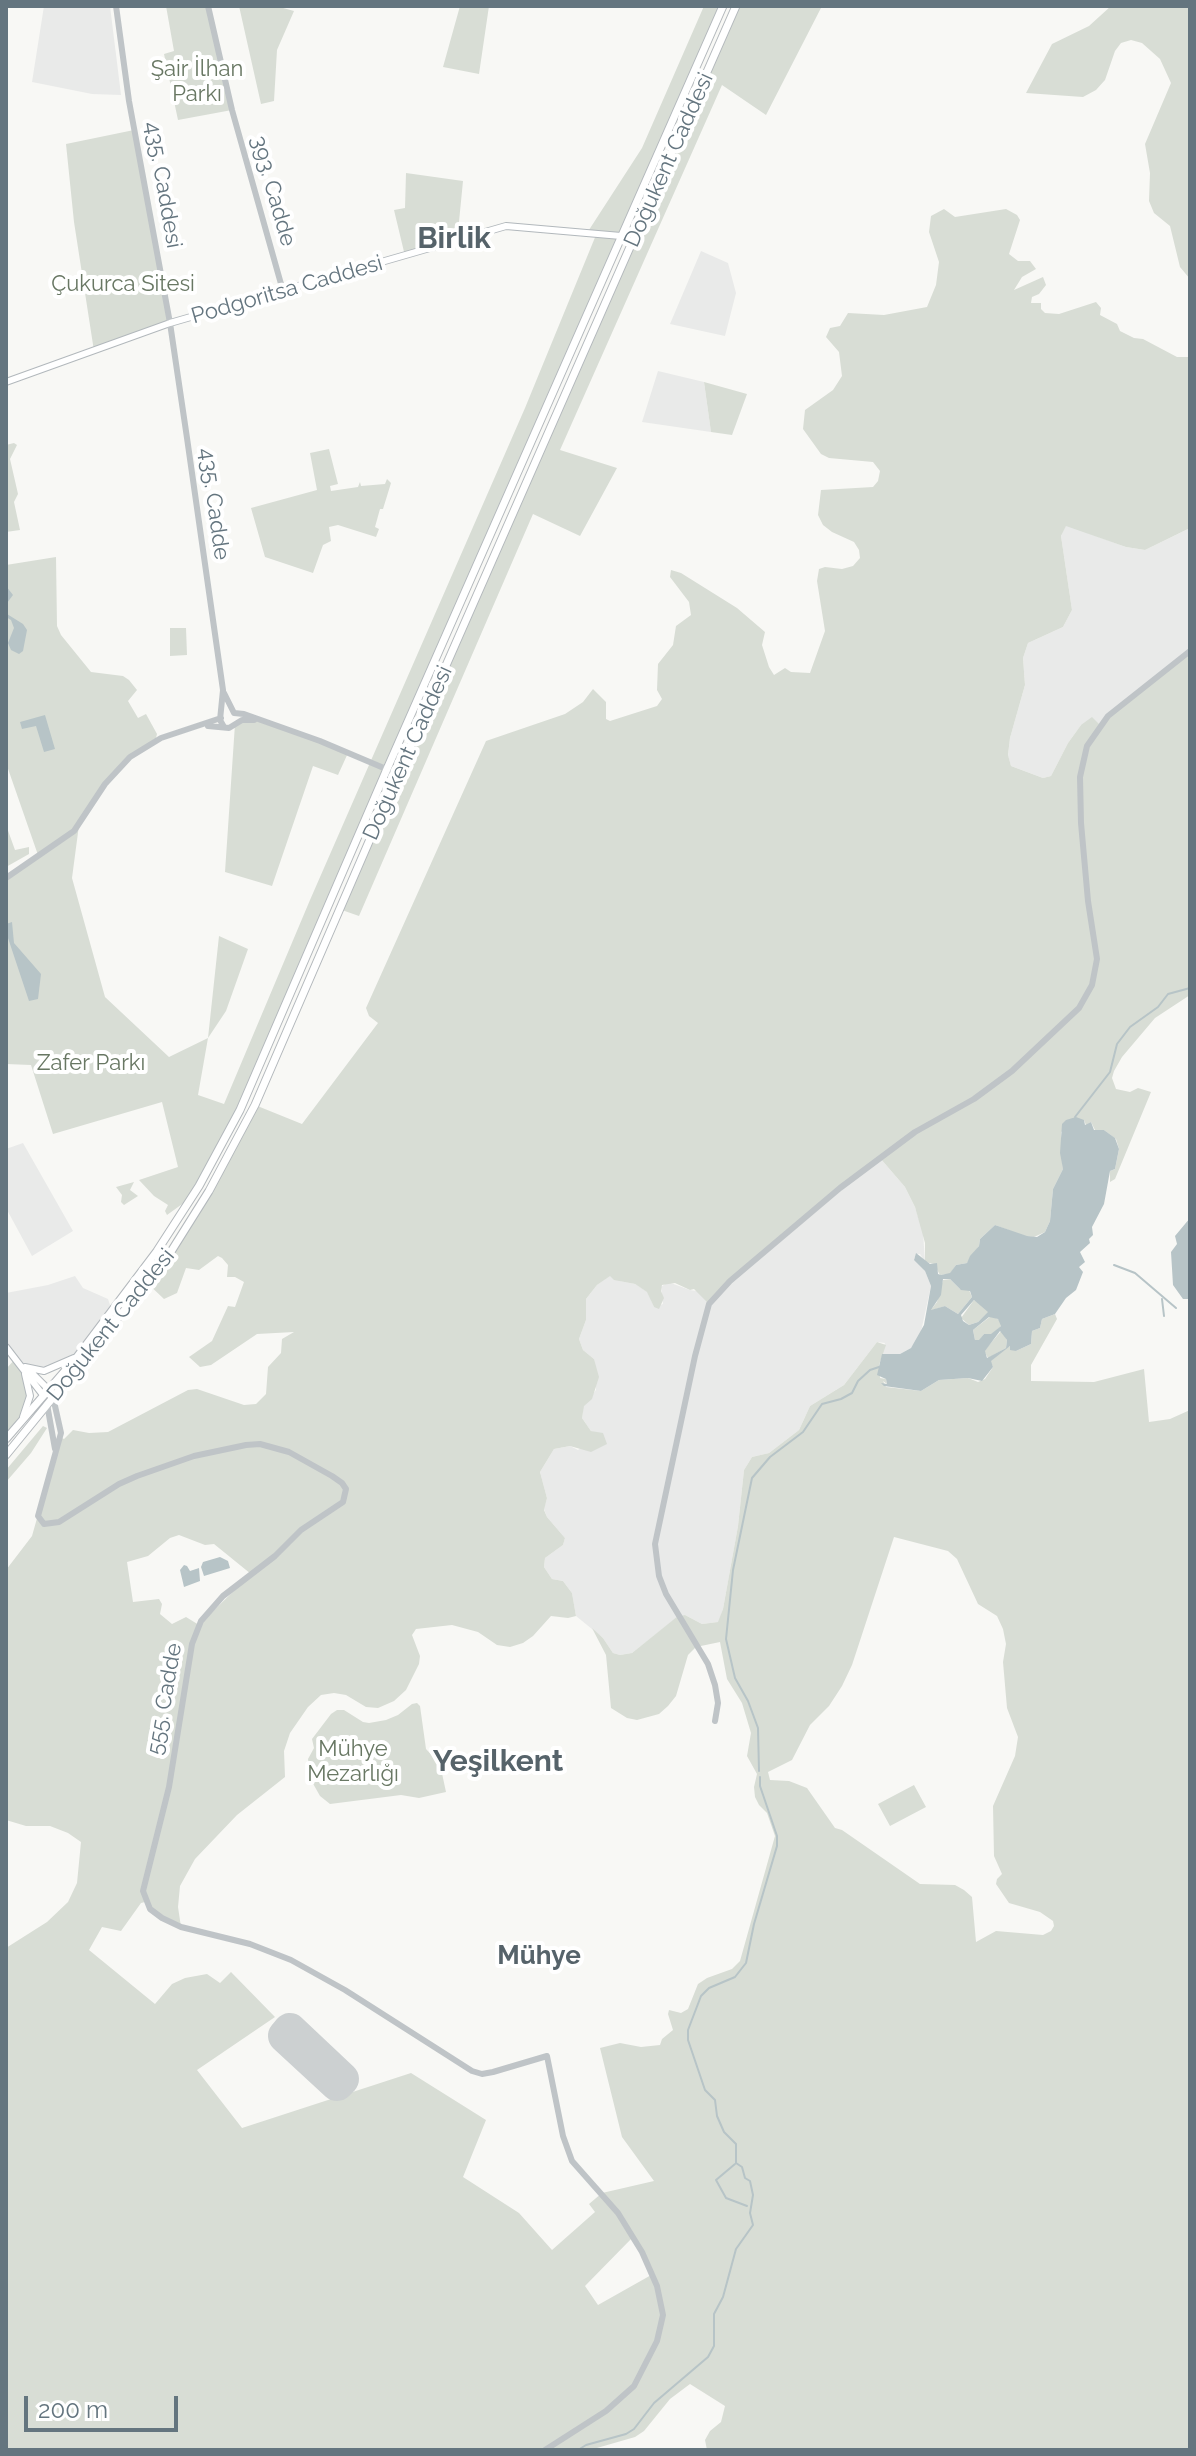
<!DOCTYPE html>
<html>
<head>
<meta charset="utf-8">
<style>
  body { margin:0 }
  #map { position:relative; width:1196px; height:2456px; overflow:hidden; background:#f8f8f5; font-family:Raleway,sans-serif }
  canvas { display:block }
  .frame { position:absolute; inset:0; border:8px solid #64757f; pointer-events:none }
  .scale { position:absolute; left:24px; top:2396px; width:154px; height:36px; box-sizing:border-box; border:4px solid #64757f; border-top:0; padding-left:10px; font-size:24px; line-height:28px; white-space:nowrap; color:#64757f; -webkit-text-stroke:6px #fff; paint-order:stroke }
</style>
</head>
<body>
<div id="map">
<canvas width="1196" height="2456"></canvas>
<div class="frame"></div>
<div class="scale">200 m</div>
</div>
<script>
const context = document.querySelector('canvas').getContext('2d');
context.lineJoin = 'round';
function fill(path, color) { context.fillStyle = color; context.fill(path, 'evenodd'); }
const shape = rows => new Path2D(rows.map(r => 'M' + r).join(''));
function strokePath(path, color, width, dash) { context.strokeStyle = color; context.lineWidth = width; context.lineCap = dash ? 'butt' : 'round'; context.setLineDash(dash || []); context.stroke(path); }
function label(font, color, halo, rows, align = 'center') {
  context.font = font + ' Raleway,sans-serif'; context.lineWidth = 8; context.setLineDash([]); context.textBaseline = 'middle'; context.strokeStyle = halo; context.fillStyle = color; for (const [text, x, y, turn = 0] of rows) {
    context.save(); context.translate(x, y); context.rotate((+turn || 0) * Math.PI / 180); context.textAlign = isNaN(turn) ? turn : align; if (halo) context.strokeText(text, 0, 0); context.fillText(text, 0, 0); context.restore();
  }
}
fill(shape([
  [44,6,110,6,121,95,92,94,32,82],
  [701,251,728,263,736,293,725,336,670,324],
  [658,371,704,382,711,432,642,422],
  [1066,525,1126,547,1145,550,1190,528,1190,651,1101,725,1081,725,1068,743,1051,776,1043,778,1011,766,1008,756,1010,738,1025,685,1023,658,1028,643,1063,627,1072,610,1061,536],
  [23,1143,73,1231,32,1256,6,1208,6,1149],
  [880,1158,905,1187,915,1207,923,1232,925,1262,920,1254,916,1254,914,1259,925,1271,931,1286,920,1336,911,1348,900,1354,882,1354,885,1343,877,1342,844,1385,810,1406,799,1430,769,1453,752,1457,744,1470,738,1526,723,1609,719,1622,702,1624,685,1615,679,1616,632,1653,620,1655,613,1653,603,1638,576,1616,572,1593,563,1581,552,1579,544,1567,545,1558,563,1545,565,1538,547,1517,544,1509,547,1498,540,1472,554,1449,570,1446,578,1450,600,1434,591,1431,582,1418,583,1406,596,1390,594,1359,583,1350,579,1339,586,1320,586,1299,597,1285,610,1275,620,1281,635,1284,648,1292,654,1307,663,1304,661,1287,668,1282,690,1290,717,1294],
  [75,1276,83,1288,108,1299,112,1311,77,1357,51,1370,24,1366,6,1347,6,1293,48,1285]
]), '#e9eae9');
fill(shape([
  [166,6,208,6,232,110,178,120,164,54,174,51],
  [239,6,276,6,294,11,277,50,274,101,261,104],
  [460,6,489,6,479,74,443,67],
  [704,6,723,6,240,1110,199,1186,185,1202,167,1215,165,1211,168,1205,154,1196,139,1180,178,1167,162,1102,53,1134,31,1065,6,1064,6,878,38,855,6,763,6,565,56,557,57,626,61,635,91,672,123,676,129,680,137,690,128,701,138,718,146,714,157,734,156,738,121,763,79,825,72,878,105,997,169,1057,208,1038,219,936,248,949,226,1011,208,1038,198,1095,224,1104,310,900,525,408,596,235,587,233,642,148],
  [736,6,822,6,766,115,722,85,560,450,617,468,580,536,533,514,359,916,339,909],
  [1111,6,1190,6,1190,279,1180,267,1170,226,1154,213,1149,201,1150,173,1145,144,1171,83,1160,59,1142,43,1131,40,1121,43,1115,51,1105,80,1096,90,1083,97,1026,93,1052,44,1089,26],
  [134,130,170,323,94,351,74,222,66,144],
  [406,173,463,181,457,242,405,256,394,210,405,208],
  [944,209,955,217,1006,209,1017,215,1020,220,1009,254,1018,261,1030,261,1036,269,1022,277,1014,290,1043,277,1046,285,1039,294,1032,297,1031,303,1041,303,1041,309,1045,313,1059,314,1096,302,1101,308,1100,315,1117,324,1120,331,1134,338,1143,339,1177,357,1190,357,1190,528,1145,550,1126,547,1066,526,1061,536,1072,610,1063,627,1028,643,1023,658,1025,685,1010,738,1008,755,1011,766,1043,778,1051,776,1068,743,1081,725,1092,717,1100,725,1190,651,1190,995,1155,1018,1122,1057,1114,1071,1112,1078,1116,1089,1130,1092,1138,1088,1151,1092,1115,1179,1110,1182,1110,1171,1115,1169,1119,1149,1116,1139,1104,1130,1095,1130,1091,1122,1086,1125,1084,1120,1080,1120,1061,1132,1063,1169,1053,1189,1050,1221,1045,1232,1034,1237,1024,1236,995,1225,980,1239,979,1246,967,1263,956,1265,950,1274,940,1275,934,1264,925,1262,925,1243,915,1207,905,1187,880,1158,750,1266,709,1304,694,1289,690,1290,675,1283,662,1285,661,1291,664,1298,659,1309,654,1307,647,1292,635,1284,614,1280,610,1276,597,1285,586,1299,586,1320,579,1339,583,1350,594,1359,599,1377,592,1399,584,1406,582,1418,591,1431,603,1433,607,1444,591,1452,570,1446,554,1449,540,1472,547,1498,544,1510,547,1517,565,1538,563,1545,545,1558,544,1567,552,1579,563,1581,572,1593,576,1616,568,1618,551,1616,533,1636,523,1643,510,1647,497,1645,478,1632,452,1625,416,1629,412,1635,420,1656,419,1664,406,1690,394,1701,378,1708,366,1707,346,1695,334,1693,321,1695,308,1707,290,1733,284,1751,285,1777,237,1815,195,1859,180,1886,178,1907,181,1927,171,1923,145,1902,141,1903,121,1931,102,1927,89,1950,155,2004,172,1984,185,1978,207,1974,220,1983,231,1972,275,2017,197,2070,242,2128,411,2073,486,2120,463,2177,519,2213,552,2250,595,2212,589,2204,602,2193,654,2181,622,2137,600,2048,620,2043,641,2047,660,2045,662,2039,673,2030,668,2014,669,2010,681,2013,688,2009,698,1984,707,1978,732,1969,740,1961,775,1836,767,1813,759,1805,755,1797,754,1787,757,1774,747,1756,751,1733,742,1703,727,1679,720,1642,696,1647,688,1655,676,1696,668,1706,659,1714,637,1720,627,1718,611,1708,606,1655,592,1628,603,1638,613,1653,620,1655,632,1653,678,1616,685,1615,702,1624,718,1622,723,1609,738,1526,744,1470,752,1457,769,1453,799,1430,810,1406,844,1385,877,1342,886,1345,879,1365,880,1378,886,1379,887,1384,883,1381,886,1387,921,1391,939,1380,968,1378,978,1382,985,1379,993,1367,990,1361,1009,1346,1016,1351,1031,1344,1032,1331,1040,1328,1042,1319,1055,1314,1057,1319,1031,1365,1031,1381,1094,1382,1144,1369,1149,1422,1170,1419,1190,1410,1190,2450,707,2450,705,2440,710,2431,721,2422,725,2406,690,2384,670,2399,644,2431,635,2437,590,2450,6,2450,6,1948,47,1922,68,1902,77,1883,81,1842,68,1833,50,1826,26,1826,6,1820,6,1570,32,1536,60,1437,64,1439,73,1430,89,1433,108,1432,188,1390,197,1389,244,1405,256,1404,266,1394,268,1367,281,1353,282,1339,294,1332,257,1334,211,1365,200,1367,189,1357,212,1341,228,1306,235,1307,244,1282,235,1277,227,1277,228,1265,222,1258,218,1256,199,1270,186,1268,177,1293,164,1299,145,1281,167,1258,255,1105,302,1124,378,1023,369,1016,366,1008,486,741,565,714,583,702,593,689,606,702,606,719,610,721,657,706,662,699,657,690,658,664,673,645,676,626,691,615,689,602,670,577,671,570,681,573,737,608,765,632,762,645,769,667,774,675,785,668,791,672,810,673,825,631,817,581,819,569,825,567,842,569,853,566,860,558,859,550,854,542,832,532,823,525,818,515,821,490,873,487,878,481,880,471,873,462,829,458,821,454,803,429,805,410,833,390,842,376,839,352,826,337,830,328,840,326,848,313,884,315,927,307,936,285,939,262,929,232,931,216],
  [179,1535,205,1545,214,1544,251,1574,199,1625,186,1617,172,1624,160,1614,162,1604,159,1599,133,1602,127,1562,148,1556,170,1538],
  [894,1537,948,1551,957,1559,978,1604,997,1616,1003,1629,1006,1644,1003,1662,1007,1708,1018,1737,1015,1756,993,1806,994,1856,1002,1874,997,1879,996,1884,1009,1903,1040,1912,1053,1921,1054,1926,1051,1931,1043,1935,996,1931,976,1942,972,1897,964,1890,955,1885,920,1884,842,1830,835,1828,807,1788,789,1781,770,1780,768,1772,792,1760,810,1725,829,1706,842,1686,852,1665],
  [633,2237,653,2274,598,2305,585,2286],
  [704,382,747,394,732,435,711,432],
  [14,443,17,445,10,459,18,494,14,502,20,530,6,532,6,445],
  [329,449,338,484,330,486,331,491,358,487,360,482,361,486,385,484,387,479,391,483,383,509,380,509,375,527,379,529,376,537,338,525,329,527,331,541,323,545,313,573,265,557,251,508,317,490,310,453],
  [170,628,186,628,187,655,170,656],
  [251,719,348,753,338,775,313,766,272,886,225,872,235,724],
  [6,825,15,850,29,847,29,854,6,867],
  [134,1182,130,1190,138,1196,124,1205,121,1202,122,1195,116,1187],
  [950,1279,960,1289,969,1290,972,1297,958,1314,945,1306,930,1311,937,1302,943,1280],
  [974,1300,987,1308,989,1312,978,1322,969,1325,961,1318],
  [991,1316,998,1319,1002,1324,1000,1327,992,1334,984,1334,979,1341,975,1340,973,1330],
  [1002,1330,1007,1340,1006,1348,988,1358,984,1351],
  [16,1358,23,1367,28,1405,6,1439,6,1369],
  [43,1426,47,1428,31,1453,6,1482,6,1470],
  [417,1703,420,1706,426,1749,440,1764,446,1792,419,1798,401,1795,330,1804,320,1796,311,1780,308,1759,314,1748,312,1739,331,1714,337,1710,344,1710,363,1722,369,1723,386,1720,398,1715,412,1704],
  [914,1785,926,1807,890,1826,878,1804]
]), '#d8ddd5');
fill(shape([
  [6,586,13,595,7,603,7,614,23,624,27,630,23,651,19,654,11,650,8,643,14,628,11,620,6,617],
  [45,715,55,749,44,752,36,726,22,729,20,722],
  [12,922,14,943,41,974,38,999,29,1001,6,932,6,924],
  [1076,1117,1084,1120,1085,1125,1091,1122,1094,1130,1104,1130,1115,1138,1119,1149,1115,1169,1110,1171,1104,1204,1092,1227,1093,1235,1089,1239,1090,1243,1080,1252,1085,1262,1079,1267,1083,1272,1076,1290,1066,1298,1055,1314,1042,1319,1040,1328,1032,1331,1031,1344,1016,1351,1010,1350,1010,1346,991,1361,993,1367,982,1381,968,1378,939,1380,921,1391,884,1386,881,1383,887,1384,886,1379,877,1375,882,1354,900,1354,911,1348,924,1325,931,1286,925,1271,914,1260,916,1253,930,1264,937,1263,938,1274,941,1275,950,1273,956,1265,967,1263,970,1256,979,1246,980,1239,995,1225,1027,1236,1037,1237,1045,1232,1050,1221,1053,1189,1063,1169,1060,1153,1062,1124,1066,1120],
  [943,1279,950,1279,961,1290,970,1291,972,1297,958,1314,945,1306,931,1310,941,1295],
  [974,1300,988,1312,978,1322,969,1325,963,1321,961,1315],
  [989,1317,998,1319,1001,1326,991,1334,984,1334,979,1340,975,1340,973,1330],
  [1000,1331,1007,1340,1006,1348,987,1358,985,1351],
  [1190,1218,1190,1299,1183,1299,1173,1285,1171,1252,1177,1244,1175,1236],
  [220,1557,228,1561,230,1568,204,1576,201,1567,203,1562],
  [184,1565,187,1566,190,1571,199,1568,200,1581,184,1587,180,1570]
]), '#b7c4c7');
strokePath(shape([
  [1075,1117,1110,1072,1117,1044,1130,1027,1158,1007,1168,994,1190,988],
  [1114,1265,1135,1273,1176,1308],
  [1162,1299,1164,1316],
  [759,1771,758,1728,748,1701,735,1678,726,1639,733,1570,752,1478,770,1457,803,1432,822,1404,841,1399,852,1393,858,1381,870,1370,879,1367],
  [735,2164,716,2180,726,2198,747,2206],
  [578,2450,586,2445,626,2434,634,2429,654,2403,708,2357,714,2346,714,2314,723,2297,736,2249,753,2225,750,2213,753,2195,750,2181,745,2178,742,2167,736,2163,736,2144,724,2132,717,2116,715,2100,705,2090,688,2040,688,2030,701,1996,709,1988,735,1977,746,1963,754,1924,777,1846,777,1836,760,1786,760,1777]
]), '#b7c4c7', 2);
strokePath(shape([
  [290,2030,342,2079,337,2084,285,2036,290,2030]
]), '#ccd0d1', 34);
const secondary = shape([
  [6,382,170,323,506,226,621,236],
  [6,1347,43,1395],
  [25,1367,44,1371,74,1358],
  [29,1370,48,1389],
  [23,1417,30,1396,25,1374]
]);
const primary = shape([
  [6,1439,77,1357,157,1251,199,1186,240,1110,387,769,723,6],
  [6,1455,167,1258,209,1191,255,1105,393,786,736,6]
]);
strokePath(secondary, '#b2b8bc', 8);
strokePath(primary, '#b3b8bc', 9);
strokePath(shape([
  [116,6,129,101,170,323,187,438,223,690,220,720,224,727],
  [208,6,232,110,283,291],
  [224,693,234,713,244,714,320,741,398,774],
  [208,726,229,728,242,720,254,720],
  [6,878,74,831,105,784,130,757,161,738,221,718],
  [53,1397,61,1433,38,1516,44,1524,59,1522,119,1484,137,1476,194,1456,246,1445,260,1444,289,1452,332,1476,342,1483,346,1489,343,1502,301,1530,275,1556,223,1596,201,1621,192,1644,169,1787,143,1891,150,1909,162,1918,181,1927,250,1944,291,1960,345,1990,472,2071,482,2074,493,2072,547,2056,563,2136,572,2161,618,2213,642,2252,657,2286,663,2315,657,2341,634,2386,606,2411,545,2450],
  [47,1404,55,1449],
  [715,1721,718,1703,715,1685,708,1664,666,1594,659,1576,655,1544,695,1356,709,1304,730,1281,840,1188,915,1132,974,1099,1012,1071,1079,1008,1092,985,1097,959,1088,901,1081,823,1080,777,1087,746,1108,716,1190,651]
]), '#bfc4c7', 6);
strokePath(secondary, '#fff', 6);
strokePath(primary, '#fff', 7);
label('22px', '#687763', '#fff', [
  ["Şair İlhan",197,69],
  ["Parkı",197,94],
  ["Çukurca Sitesi",123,284],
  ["Zafer Parkı",91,1063],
  ["Mühye",353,1749],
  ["Mezarlığı",353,1774]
]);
label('22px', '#64757f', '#fff', [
  ["Doğukent Caddesi",669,160,-66],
  ["435. Caddesi",163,185,80],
  ["393. Cadde",273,191,74],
  ["Podgoritsa Caddesi",287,290,-16],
  ["435. Cadde",214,504,82],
  ["Doğukent Caddesi",408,753,-66],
  ["Doğukent Caddesi",111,1325,-51],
  ["555. Cadde",165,1699,-80]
]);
label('bold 26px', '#56636a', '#fff', [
  ["Mühye",539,1956]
]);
label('bold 30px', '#56636a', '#fff', [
  ["Birlik",454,239],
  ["Yeşilkent",498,1762]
]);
</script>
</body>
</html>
